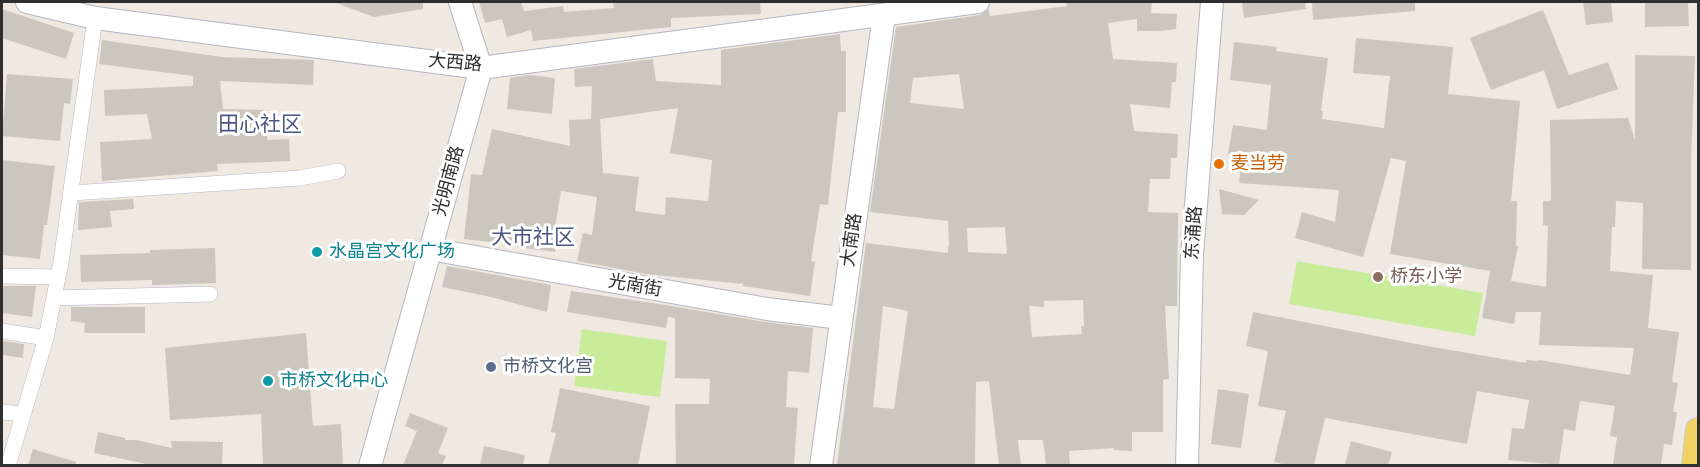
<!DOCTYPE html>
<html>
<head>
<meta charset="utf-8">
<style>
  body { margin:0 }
  #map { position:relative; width:1700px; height:467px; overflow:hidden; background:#efe9e1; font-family:"Fira Sans Condensed",sans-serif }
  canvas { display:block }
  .frame { position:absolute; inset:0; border:3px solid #2e2e2e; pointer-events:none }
</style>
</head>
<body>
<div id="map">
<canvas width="1700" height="467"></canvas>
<div class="frame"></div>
</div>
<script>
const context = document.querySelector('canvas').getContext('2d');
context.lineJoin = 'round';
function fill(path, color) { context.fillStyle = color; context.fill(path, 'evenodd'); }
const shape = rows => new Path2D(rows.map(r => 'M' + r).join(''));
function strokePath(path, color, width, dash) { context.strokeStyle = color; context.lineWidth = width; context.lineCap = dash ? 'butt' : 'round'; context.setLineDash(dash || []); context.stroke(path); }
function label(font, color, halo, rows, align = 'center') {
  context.font = font + ' "Fira Sans Condensed","Noto Sans SC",sans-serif'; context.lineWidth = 6; context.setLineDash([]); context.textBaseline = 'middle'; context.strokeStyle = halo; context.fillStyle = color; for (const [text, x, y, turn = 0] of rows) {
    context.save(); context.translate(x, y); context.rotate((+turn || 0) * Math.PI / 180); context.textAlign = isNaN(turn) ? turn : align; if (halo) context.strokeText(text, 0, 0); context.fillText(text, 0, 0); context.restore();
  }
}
fill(shape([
  [1297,261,1483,293,1475,336,1289,304],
  [582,329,667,341,660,397,574,386]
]), '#c9ec9a');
fill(shape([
  [336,2,423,2,423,9,374,17,336,3],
  [479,2,521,2,524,11,563,6,564,12,614,8,613,3,637,2,760,2,761,14,671,18,671,27,533,41,531,30,507,37,502,19,485,23],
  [1066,2,1152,2,1151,13,1177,14,1176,29,1159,31,1137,31,1137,19,1108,23,1113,59,1177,63,1176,82,1172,82,1170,108,1130,104,1134,131,1178,134,1177,158,1171,158,1170,179,1150,179,1148,212,1178,213,1177,306,1165,306,1169,379,1163,380,1163,432,1132,432,1132,451,1114,450,1114,448,1069,451,1070,465,1046,465,1043,440,1018,440,1021,465,999,465,989,381,976,382,975,465,837,465,866,243,948,253,948,246,949,246,948,221,870,212,896,27,980,15,989,9,990,16,1067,6],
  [959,74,964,109,910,103,913,78],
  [1005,227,1007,254,968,252,967,228],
  [1083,300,1084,326,1081,326,1082,334,1032,337,1029,306,1044,307,1044,301],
  [883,306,908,311,894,409,873,407],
  [1242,2,1305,2,1306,9,1244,18],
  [1312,2,1415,2,1415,11,1313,20],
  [1583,2,1611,2,1613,22,1586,25],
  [1645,2,1688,2,1689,26,1645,27],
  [2,9,74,33,66,59,2,38],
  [1543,10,1569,75,1608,62,1618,89,1557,109,1544,70,1491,90,1470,38],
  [840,34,841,51,846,51,846,112,838,112,828,205,820,204,811,261,815,262,810,296,743,286,743,284,646,274,577,261,583,233,592,235,597,197,561,191,555,227,559,228,555,252,517,247,517,245,464,239,471,174,482,175,492,129,570,146,569,120,591,119,592,86,575,87,574,69,653,59,656,81,721,85,721,50],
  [678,108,670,153,712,160,708,201,666,197,665,215,635,211,639,177,603,173,600,119],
  [1356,38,1453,47,1448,94,1520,101,1511,201,1517,201,1516,246,1518,246,1511,281,1546,287,1548,226,1543,225,1543,201,1551,201,1550,120,1628,118,1635,140,1635,55,1695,56,1691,162,1691,270,1642,269,1643,203,1616,201,1615,227,1612,227,1610,271,1653,275,1648,328,1679,332,1672,382,1678,383,1673,412,1677,412,1672,445,1664,444,1661,465,1613,465,1617,437,1610,436,1615,406,1580,401,1575,431,1564,429,1559,465,1508,460,1512,428,1524,429,1529,400,1477,391,1467,444,1325,418,1314,465,1287,465,1274,462,1286,411,1258,406,1268,351,1246,346,1253,312,1427,346,1526,363,1526,360,1539,361,1539,360,1630,375,1634,348,1539,345,1541,312,1516,312,1514,324,1482,318,1490,271,1390,254,1406,161,1391,158,1363,257,1295,238,1302,212,1335,222,1339,190,1239,183,1242,156,1228,154,1233,125,1267,130,1271,85,1230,80,1234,42,1277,47,1276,51,1328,58,1321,111,1323,111,1322,119,1384,128,1390,76,1353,73],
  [102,40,222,57,314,60,313,85,220,81,223,109,267,110,267,140,289,139,290,161,217,164,218,171,102,181,100,142,152,139,147,114,105,116,104,90,193,86,193,76,99,64],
  [7,74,73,79,70,104,64,103,60,141,2,136],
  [529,75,555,78,552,114,507,109,510,78],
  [2,160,55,166,47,225,44,225,40,259,2,255],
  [1219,189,1259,200,1244,215,1222,214],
  [133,199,134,209,110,211,112,227,78,230,79,202],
  [215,248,216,283,152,285,152,280,81,282,80,255,150,253,150,250],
  [447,266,551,285,547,312,491,297,442,287],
  [2,286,36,286,32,317,2,313],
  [571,291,666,305,765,322,813,328,809,373,788,371,786,407,798,408,794,465,676,465,675,404,709,404,710,379,675,378,675,318,668,317,666,328,567,312],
  [71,307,145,307,145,333,84,333,85,323,71,321],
  [306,333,313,426,341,424,343,465,263,465,261,414,170,420,165,348],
  [2,341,24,344,23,358,2,355],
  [560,388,650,406,638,465,548,465,556,433,551,432],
  [1218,389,1249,394,1241,448,1211,444],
  [410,413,448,428,438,453,446,456,442,465,403,465,417,431,405,426],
  [98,432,125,438,125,440,136,440,172,448,171,441,223,442,222,465,151,465,94,453],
  [1351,441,1392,452,1388,465,1345,465],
  [484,446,525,455,523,465,480,465],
  [33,449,76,462,76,465,28,465]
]), '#cbc7bf');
const street = shape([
  [71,193,300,178,338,171],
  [2,276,58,277],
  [54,298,210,294],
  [2,331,46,338],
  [2,412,23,414],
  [8,466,46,338,61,262,95,18]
]);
const secondary = shape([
  [27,2,95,18,481,68,978,2],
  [430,249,767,309,841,318],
  [370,466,481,68,460,2],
  [821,466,884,15],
  [1187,466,1192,255,1212,2]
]);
const primary = shape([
  [1694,466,1698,430]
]);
strokePath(street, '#b4b7c1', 16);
strokePath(secondary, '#b4b7c1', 24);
strokePath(primary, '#c9c9c9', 26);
strokePath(street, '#fff', 15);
strokePath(secondary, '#fff', 22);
strokePath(primary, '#f2d163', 24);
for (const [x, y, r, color] of [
  [1219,164,6,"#e8710a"],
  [317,252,6,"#0f9aa8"],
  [1378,277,6,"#8d6e63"],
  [491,367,6,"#5c6f8a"],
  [268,381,6,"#0f9aa8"]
]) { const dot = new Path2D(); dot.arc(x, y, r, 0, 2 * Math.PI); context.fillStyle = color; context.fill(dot); strokePath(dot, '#fff', 2); }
label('18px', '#2e2e2e', '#fff', [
  ["大西路",455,63,5],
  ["光明南路",449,181,-75],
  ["东涌路",1194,233,-86],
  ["大南路",852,240,-82],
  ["光南街",635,286,10]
]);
label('18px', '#c56008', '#fff', [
  ["麦当劳",1231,164]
], 'left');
label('18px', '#0d838f', '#fff', [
  ["水晶宫文化广场",329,252],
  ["市桥文化中心",280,381]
], 'left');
label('18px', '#785e54', '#fff', [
  ["桥东小学",1390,277]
], 'left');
label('18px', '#4e5e75', '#fff', [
  ["市桥文化宫",503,367]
], 'left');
label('21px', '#4d5680', '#fff', [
  ["田心社区",260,125],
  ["大市社区",533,238]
]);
</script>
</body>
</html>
